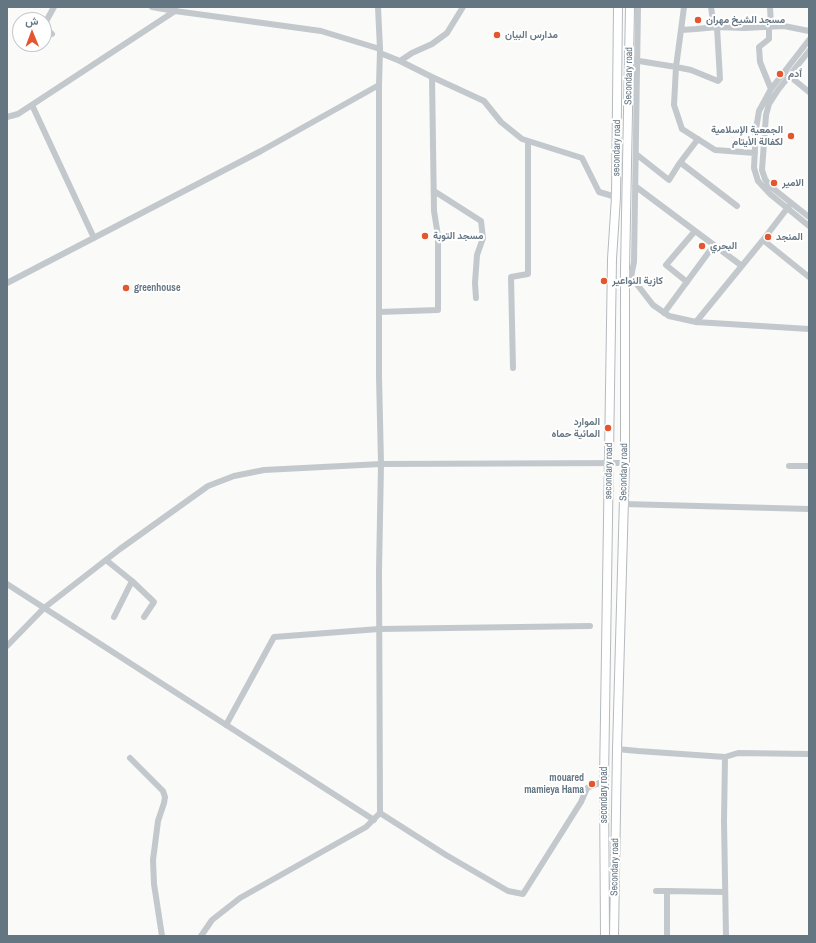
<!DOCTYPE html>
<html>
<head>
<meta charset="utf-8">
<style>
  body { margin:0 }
  #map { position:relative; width:816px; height:943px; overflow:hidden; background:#fafaf8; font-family:"Archivo Narrow",Vazirmatn,sans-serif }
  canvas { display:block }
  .frame { position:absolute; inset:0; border:8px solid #657683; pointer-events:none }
  .north { position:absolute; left:12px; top:12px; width:40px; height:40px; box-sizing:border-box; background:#fff; border:1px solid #c1c8cd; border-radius:50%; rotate:359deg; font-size:11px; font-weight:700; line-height:16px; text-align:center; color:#657683 }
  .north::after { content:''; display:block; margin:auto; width:14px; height:18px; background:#e4572e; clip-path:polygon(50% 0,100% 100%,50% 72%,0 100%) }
</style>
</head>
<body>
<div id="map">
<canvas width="816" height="943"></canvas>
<div class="frame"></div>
<div class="north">ش</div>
</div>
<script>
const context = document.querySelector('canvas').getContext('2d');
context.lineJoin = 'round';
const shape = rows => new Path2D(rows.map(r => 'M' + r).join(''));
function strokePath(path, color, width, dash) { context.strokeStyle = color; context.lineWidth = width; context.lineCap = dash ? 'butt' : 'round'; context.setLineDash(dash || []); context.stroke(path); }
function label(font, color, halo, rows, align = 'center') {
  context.font = font + ' "Archivo Narrow",Vazirmatn,sans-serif'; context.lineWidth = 4; context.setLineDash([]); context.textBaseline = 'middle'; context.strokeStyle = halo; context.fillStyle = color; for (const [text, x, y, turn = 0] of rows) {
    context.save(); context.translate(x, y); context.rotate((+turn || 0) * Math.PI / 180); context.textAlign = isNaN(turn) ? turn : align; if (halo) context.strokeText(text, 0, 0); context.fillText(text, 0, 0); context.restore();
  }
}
const major = shape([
  [605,936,604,781,612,259,616,197,618,7],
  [614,936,617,749,625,463,625,269,630,7]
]);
strokePath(major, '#b5babe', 10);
strokePath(shape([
  [152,7,175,11,175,7],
  [378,7,380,49,379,85,379,376,381,464,379,571,380,813],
  [711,7,713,21,717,27,720,79,718,81,691,70,676,67,681,30,696,29,717,27,744,28,784,26,809,31],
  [770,7,771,25,769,26,769,39,759,47,760,62,771,89],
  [44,25,54,7],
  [44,26,52,34],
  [681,30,684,7],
  [809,40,771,89,759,111,756,129,754,168,758,181,770,194,809,226],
  [809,51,778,90,769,104,766,115,762,170,765,179,770,186,809,217],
  [380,53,400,61,432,77,484,101,501,122,522,139,582,158,599,192,616,197],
  [633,60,676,67,674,105,682,129,715,150,755,153],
  [400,61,412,53,432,44,447,33,463,7],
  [787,74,809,92],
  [32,105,94,238],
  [7,117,18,114,175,11,321,31,380,49],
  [636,154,669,180,679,164,698,139],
  [681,163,737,206],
  [635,186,742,266],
  [434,191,481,221,483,238,477,255,475,283,476,298],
  [763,240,809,277],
  [629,274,653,305,669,316,696,322,809,329],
  [631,277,634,262,638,7],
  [687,282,666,265,695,231],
  [7,283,261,151,379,85],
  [379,312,438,310,438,236,434,211,432,77],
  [664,313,714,245],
  [696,322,763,240,789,206],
  [513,368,511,277,528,274,528,141],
  [789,466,809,466],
  [624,504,809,509],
  [106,560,132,581,114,617],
  [132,581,154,602,144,617],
  [7,584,374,820],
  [7,646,44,608,120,549,208,486,234,476,264,470,381,464,625,463],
  [226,725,274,637,379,629,590,626],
  [617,749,638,751,725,757,724,821,726,936],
  [725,757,738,753,809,754],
  [130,758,163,791,165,797,164,803,158,821,153,860,154,884,162,936],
  [656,891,667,891],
  [201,936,212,920,240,898,366,827,380,813,446,855,508,891,523,894,581,802,587,788,604,781],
  [667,936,667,891,725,892]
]), '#c3c8cc', 6);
strokePath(major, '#fff', 8);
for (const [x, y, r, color] of [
  [698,20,4,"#e4572e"],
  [497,35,4,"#e4572e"],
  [780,74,4,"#e4572e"],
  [791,136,4,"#e4572e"],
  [774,183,4,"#e4572e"],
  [425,236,4,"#e4572e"],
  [768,237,4,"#e4572e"],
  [702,246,4,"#e4572e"],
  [604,281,4,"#e4572e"],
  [126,288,4,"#e4572e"],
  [608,428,4,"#e4572e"],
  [592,784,4,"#e4572e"]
]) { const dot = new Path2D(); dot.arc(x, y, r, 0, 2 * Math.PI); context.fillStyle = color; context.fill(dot); strokePath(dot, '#fff', 1.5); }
label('bold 10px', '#657683', '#fff', [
  ["مسجد الشيخ مهران",706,20],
  ["مدارس البيان",505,35],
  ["ٱدم",788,74],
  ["الجمعية الإسلامية",783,130,"right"],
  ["لكفالة الأيتام",783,142,"right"],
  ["الامير",782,183],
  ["مسجد التوبة",433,236],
  ["المنجد",776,237],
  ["البحري",710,246],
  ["كازية النواعير",612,281],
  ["greenhouse",134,288],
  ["الموارد",600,422,"right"],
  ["المائية حماه",600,434,"right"],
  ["mouared",584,778,"right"],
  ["mamieya Hama",584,790,"right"]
], 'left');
label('10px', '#657683', '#fff', [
  ["Secondary road",629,76,-89],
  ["secondary road",617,148,-89],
  ["secondary road",609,471,-89],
  ["Secondary road",624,472,-89],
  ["secondary road",604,795,-90],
  ["Secondary road",615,867,-89]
]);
</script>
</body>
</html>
